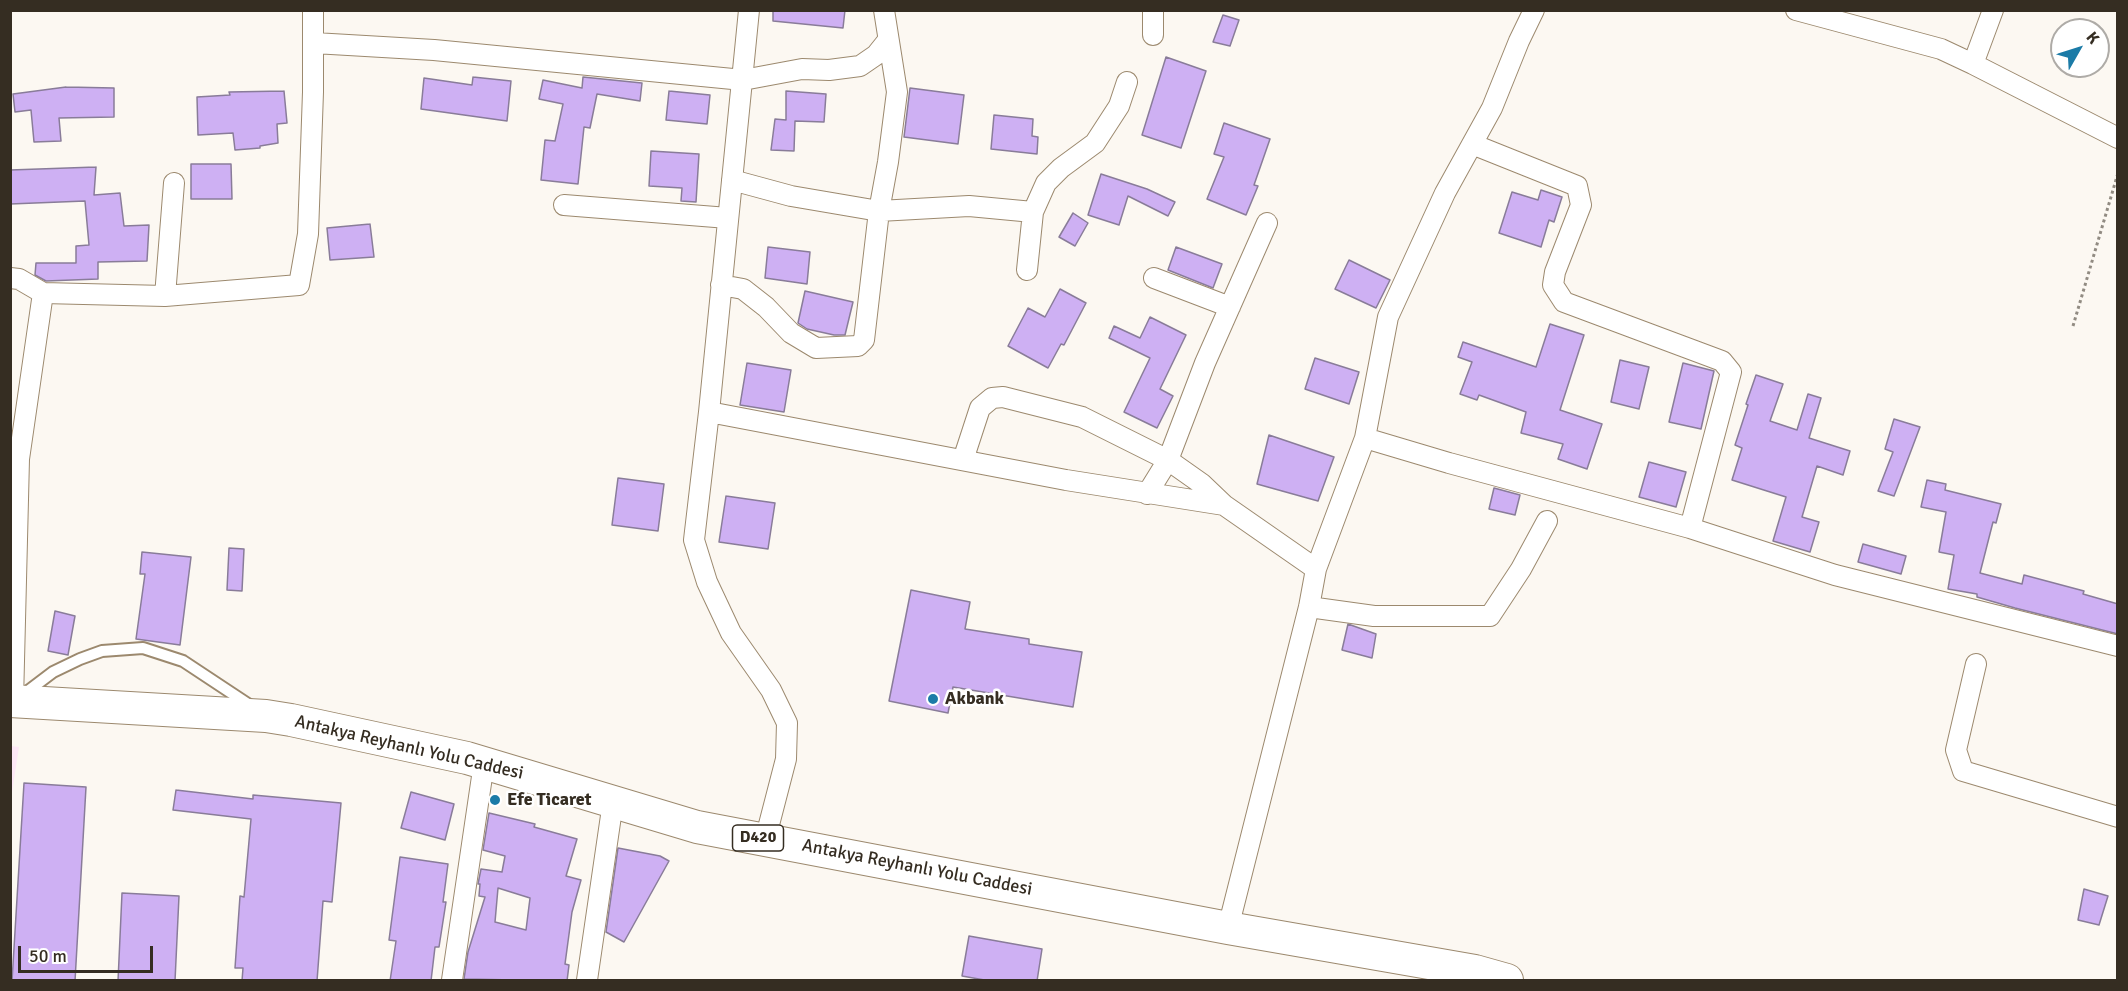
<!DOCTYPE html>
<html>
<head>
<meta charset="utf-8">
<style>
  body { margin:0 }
  #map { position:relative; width:2128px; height:991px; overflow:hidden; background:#fcf8f2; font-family:Signika,sans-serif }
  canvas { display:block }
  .frame { position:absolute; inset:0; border:12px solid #352d22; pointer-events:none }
  .north { position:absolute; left:2050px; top:18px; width:60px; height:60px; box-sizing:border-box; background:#fff; border:2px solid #aeaba7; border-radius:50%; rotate:51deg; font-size:16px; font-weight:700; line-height:24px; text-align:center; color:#352d22 }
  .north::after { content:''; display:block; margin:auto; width:21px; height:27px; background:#1b7ba7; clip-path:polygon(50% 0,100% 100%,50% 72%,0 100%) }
  .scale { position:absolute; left:18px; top:946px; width:135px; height:27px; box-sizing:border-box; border:3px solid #352d22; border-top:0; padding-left:8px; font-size:18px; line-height:21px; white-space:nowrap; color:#352d22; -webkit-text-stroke:4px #fff; paint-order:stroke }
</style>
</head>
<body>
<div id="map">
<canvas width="2128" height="991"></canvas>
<div class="frame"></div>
<div class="north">K</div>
<div class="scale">50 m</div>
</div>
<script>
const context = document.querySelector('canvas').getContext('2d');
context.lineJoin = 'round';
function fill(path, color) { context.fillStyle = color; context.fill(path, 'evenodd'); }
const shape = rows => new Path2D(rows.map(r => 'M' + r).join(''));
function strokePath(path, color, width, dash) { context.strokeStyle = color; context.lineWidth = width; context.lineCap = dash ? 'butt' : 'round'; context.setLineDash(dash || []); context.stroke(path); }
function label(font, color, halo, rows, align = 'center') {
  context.font = font + ' Signika,sans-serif'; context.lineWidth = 5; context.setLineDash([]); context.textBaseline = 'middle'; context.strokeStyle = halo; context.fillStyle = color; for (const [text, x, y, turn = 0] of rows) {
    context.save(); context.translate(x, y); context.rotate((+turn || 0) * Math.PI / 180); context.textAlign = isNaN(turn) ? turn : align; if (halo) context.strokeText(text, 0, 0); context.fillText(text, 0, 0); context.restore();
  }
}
fill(shape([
  [11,746,19,747,11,799,10,799]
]), '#fde8f6');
const building = shape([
  [773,10,845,10,843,28,773,21,773,10],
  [1223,15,1239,20,1230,46,1213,42,1223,15],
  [1166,57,1206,71,1181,148,1142,135,1166,57],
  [473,77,511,81,507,121,421,109,424,78,472,85,473,77],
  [583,77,642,83,640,101,597,94,590,128,584,127,578,184,541,180,545,140,555,141,563,104,539,99,543,80,582,88,583,77],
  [66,87,114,88,114,117,59,118,61,141,34,142,31,110,15,112,13,94,66,87],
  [910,88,964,95,958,144,904,137,910,88],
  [284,91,287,123,277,124,278,143,260,146,260,148,235,150,233,133,198,135,197,97,230,95,229,92,284,91],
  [669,91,710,95,707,124,666,120,669,91],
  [786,91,826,94,824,122,795,121,794,151,771,150,775,119,786,120,786,91],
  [994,115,1033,119,1032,136,1038,137,1037,154,991,149,994,115],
  [1224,123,1270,139,1254,185,1258,186,1246,215,1207,199,1224,157,1214,154,1224,123],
  [651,151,699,154,696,202,681,201,682,188,649,186,651,151],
  [191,164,231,164,232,199,191,199,191,164],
  [96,167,94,195,120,193,124,226,149,225,147,261,98,262,98,279,46,281,35,275,36,263,76,263,76,246,89,245,85,201,10,204,10,170,96,167],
  [1101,174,1147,189,1175,202,1168,216,1128,196,1119,225,1088,215,1101,174],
  [1541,190,1562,197,1554,222,1549,220,1541,247,1499,233,1512,192,1538,200,1541,190],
  [1073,213,1088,223,1075,246,1059,237,1073,213],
  [370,224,374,257,330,260,327,228,370,224],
  [768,247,810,252,807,284,765,278,768,247],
  [1176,247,1222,264,1213,288,1168,270,1176,247],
  [1349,260,1390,280,1376,308,1335,289,1349,260],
  [1060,289,1086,303,1064,345,1061,344,1048,368,1008,346,1028,308,1045,317,1060,289],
  [805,291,853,302,845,335,834,335,807,329,798,323,805,291],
  [1150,317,1186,335,1160,389,1173,396,1157,428,1124,412,1150,358,1109,338,1114,326,1140,338,1150,317],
  [1550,324,1584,335,1560,410,1602,424,1587,469,1558,459,1563,444,1521,433,1526,412,1479,395,1477,400,1460,394,1472,362,1458,357,1463,342,1536,367,1550,324],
  [1315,358,1359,372,1349,404,1305,389,1315,358],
  [1620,360,1649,367,1639,409,1611,402,1620,360],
  [747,363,791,370,784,412,740,405,747,363],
  [1683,363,1714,371,1701,429,1669,422,1683,363],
  [1756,375,1783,384,1770,421,1797,430,1808,394,1821,398,1809,438,1850,451,1843,475,1817,466,1802,517,1819,522,1810,552,1773,541,1786,497,1732,480,1742,448,1735,445,1748,405,1746,404,1756,375],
  [1894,419,1920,427,1894,496,1878,491,1893,452,1885,449,1894,419],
  [1269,435,1334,457,1318,501,1257,484,1269,435],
  [1649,462,1686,472,1676,507,1639,497,1649,462],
  [618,478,664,484,658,531,612,525,618,478],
  [1927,480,1946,484,1945,490,2001,504,1996,523,1993,522,1980,573,2022,584,2024,575,2084,591,2083,594,2118,604,2118,634,2015,608,1977,597,1977,594,1948,589,1954,555,1939,552,1946,512,1921,507,1927,480],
  [1494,488,1520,495,1515,515,1489,509,1494,488],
  [726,496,775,503,768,549,719,542,726,496],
  [1863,544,1906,556,1901,574,1858,562,1863,544],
  [229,548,244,549,242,591,227,590,229,548],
  [142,552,191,557,180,645,136,639,145,574,140,574,142,552],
  [911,590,970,602,965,629,1029,639,1029,644,1082,652,1073,707,953,687,948,713,889,701,911,590],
  [55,611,75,616,68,655,48,651,55,611],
  [1348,624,1376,634,1372,658,1342,650,1348,624],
  [24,783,86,787,75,981,12,981,24,783],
  [176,790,253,799,253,795,341,803,332,902,323,901,317,981,242,981,243,968,235,968,240,896,244,897,251,819,173,810,176,790],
  [411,792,454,804,445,840,401,828,411,792],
  [489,813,535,824,534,827,577,839,566,876,581,880,572,912,565,964,569,965,567,981,464,979,468,952,485,897,479,896,480,884,478,884,481,869,502,872,505,856,483,850,489,813],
  [498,888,530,898,526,930,495,922,498,888],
  [618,848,660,856,669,861,624,942,606,932,618,848],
  [400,857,448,864,443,902,446,902,439,947,435,947,431,981,390,981,396,941,389,940,400,857],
  [2084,889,2108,896,2099,925,2078,920,2084,889],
  [122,893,179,896,175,981,118,981,122,893],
  [969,936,1042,949,1037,981,990,981,962,976,969,936]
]);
fill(building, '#ceb0f3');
strokePath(building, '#897c99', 1.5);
const service = shape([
  [24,694,53,672,80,659,102,651,143,648,183,661,251,706]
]);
const minor = shape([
  [749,10,709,412,694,540,707,582,731,633,771,690,787,723,786,759,765,840],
  [1153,10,1153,35],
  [1796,10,1941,49,1973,64,1993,10],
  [314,43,434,50,743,80,802,69,829,70,860,66,876,55,888,40],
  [1973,64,2118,138],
  [1472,144,1577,186,1581,205,1555,272,1553,285,1564,302,1722,361,1731,372,1690,528],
  [732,180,791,196,879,211,969,206,1033,212],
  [564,205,728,218],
  [1027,270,1033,212,1046,183,1061,168,1095,143,1119,106,1127,82],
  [10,278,19,279,43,293,165,296,299,285,308,234,313,92,313,10],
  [1154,278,1230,307],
  [721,285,743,289,766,307,791,333,816,348,858,346,864,340,879,211,888,162,897,92,884,10],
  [165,296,174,183],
  [709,412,1066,480,1224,505,1316,569,1365,438,1388,317,1445,193,1492,108,1519,41,1534,10],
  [1365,438,1449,463,1690,528,1835,575,2118,646],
  [963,460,980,408,992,398,1003,397,1082,417,1168,460,1202,484,1224,505],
  [1147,494,1168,460,1205,363,1267,223],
  [1309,607,1374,616,1490,616,1521,569,1547,521],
  [1976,664,1956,750,1963,771,2118,817],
  [13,701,19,459,43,293],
  [1228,928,1309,607,1316,569],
  [452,980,484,763],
  [587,980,613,802]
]);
const primary = shape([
  [10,701,266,716,291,720,467,758,697,827,1228,928,1475,971,1507,980]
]);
strokePath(service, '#9c896e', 14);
strokePath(minor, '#9c896e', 22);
strokePath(primary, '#9c896e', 34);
strokePath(shape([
  [2073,326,2118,173]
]), '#918b82', 3, [3, 3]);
strokePath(service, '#fff', 10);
strokePath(minor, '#fff', 20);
strokePath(primary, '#fff', 32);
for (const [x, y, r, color] of [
  [933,699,6,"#1b7ba7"],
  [495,800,6,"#1b7ba7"]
]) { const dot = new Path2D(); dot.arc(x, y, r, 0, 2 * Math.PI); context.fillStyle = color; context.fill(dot); strokePath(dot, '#fff', 2); }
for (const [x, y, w] of [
  [758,838,51]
]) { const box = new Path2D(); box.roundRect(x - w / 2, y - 13, w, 26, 4.5); context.fillStyle = '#fff'; context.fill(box); strokePath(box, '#352d22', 1.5); }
label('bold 16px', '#352d22', null, [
  ["D420",758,838]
]);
label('bold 18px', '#352d22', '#fff', [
  ["Akbank",945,699],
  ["Efe Ticaret",507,800]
], 'left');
label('18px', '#352d22', '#fff', [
  ["Antakya Reyhanlı Yolu Caddesi",409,748,13],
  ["Antakya Reyhanlı Yolu Caddesi",917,868,11]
]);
</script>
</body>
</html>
